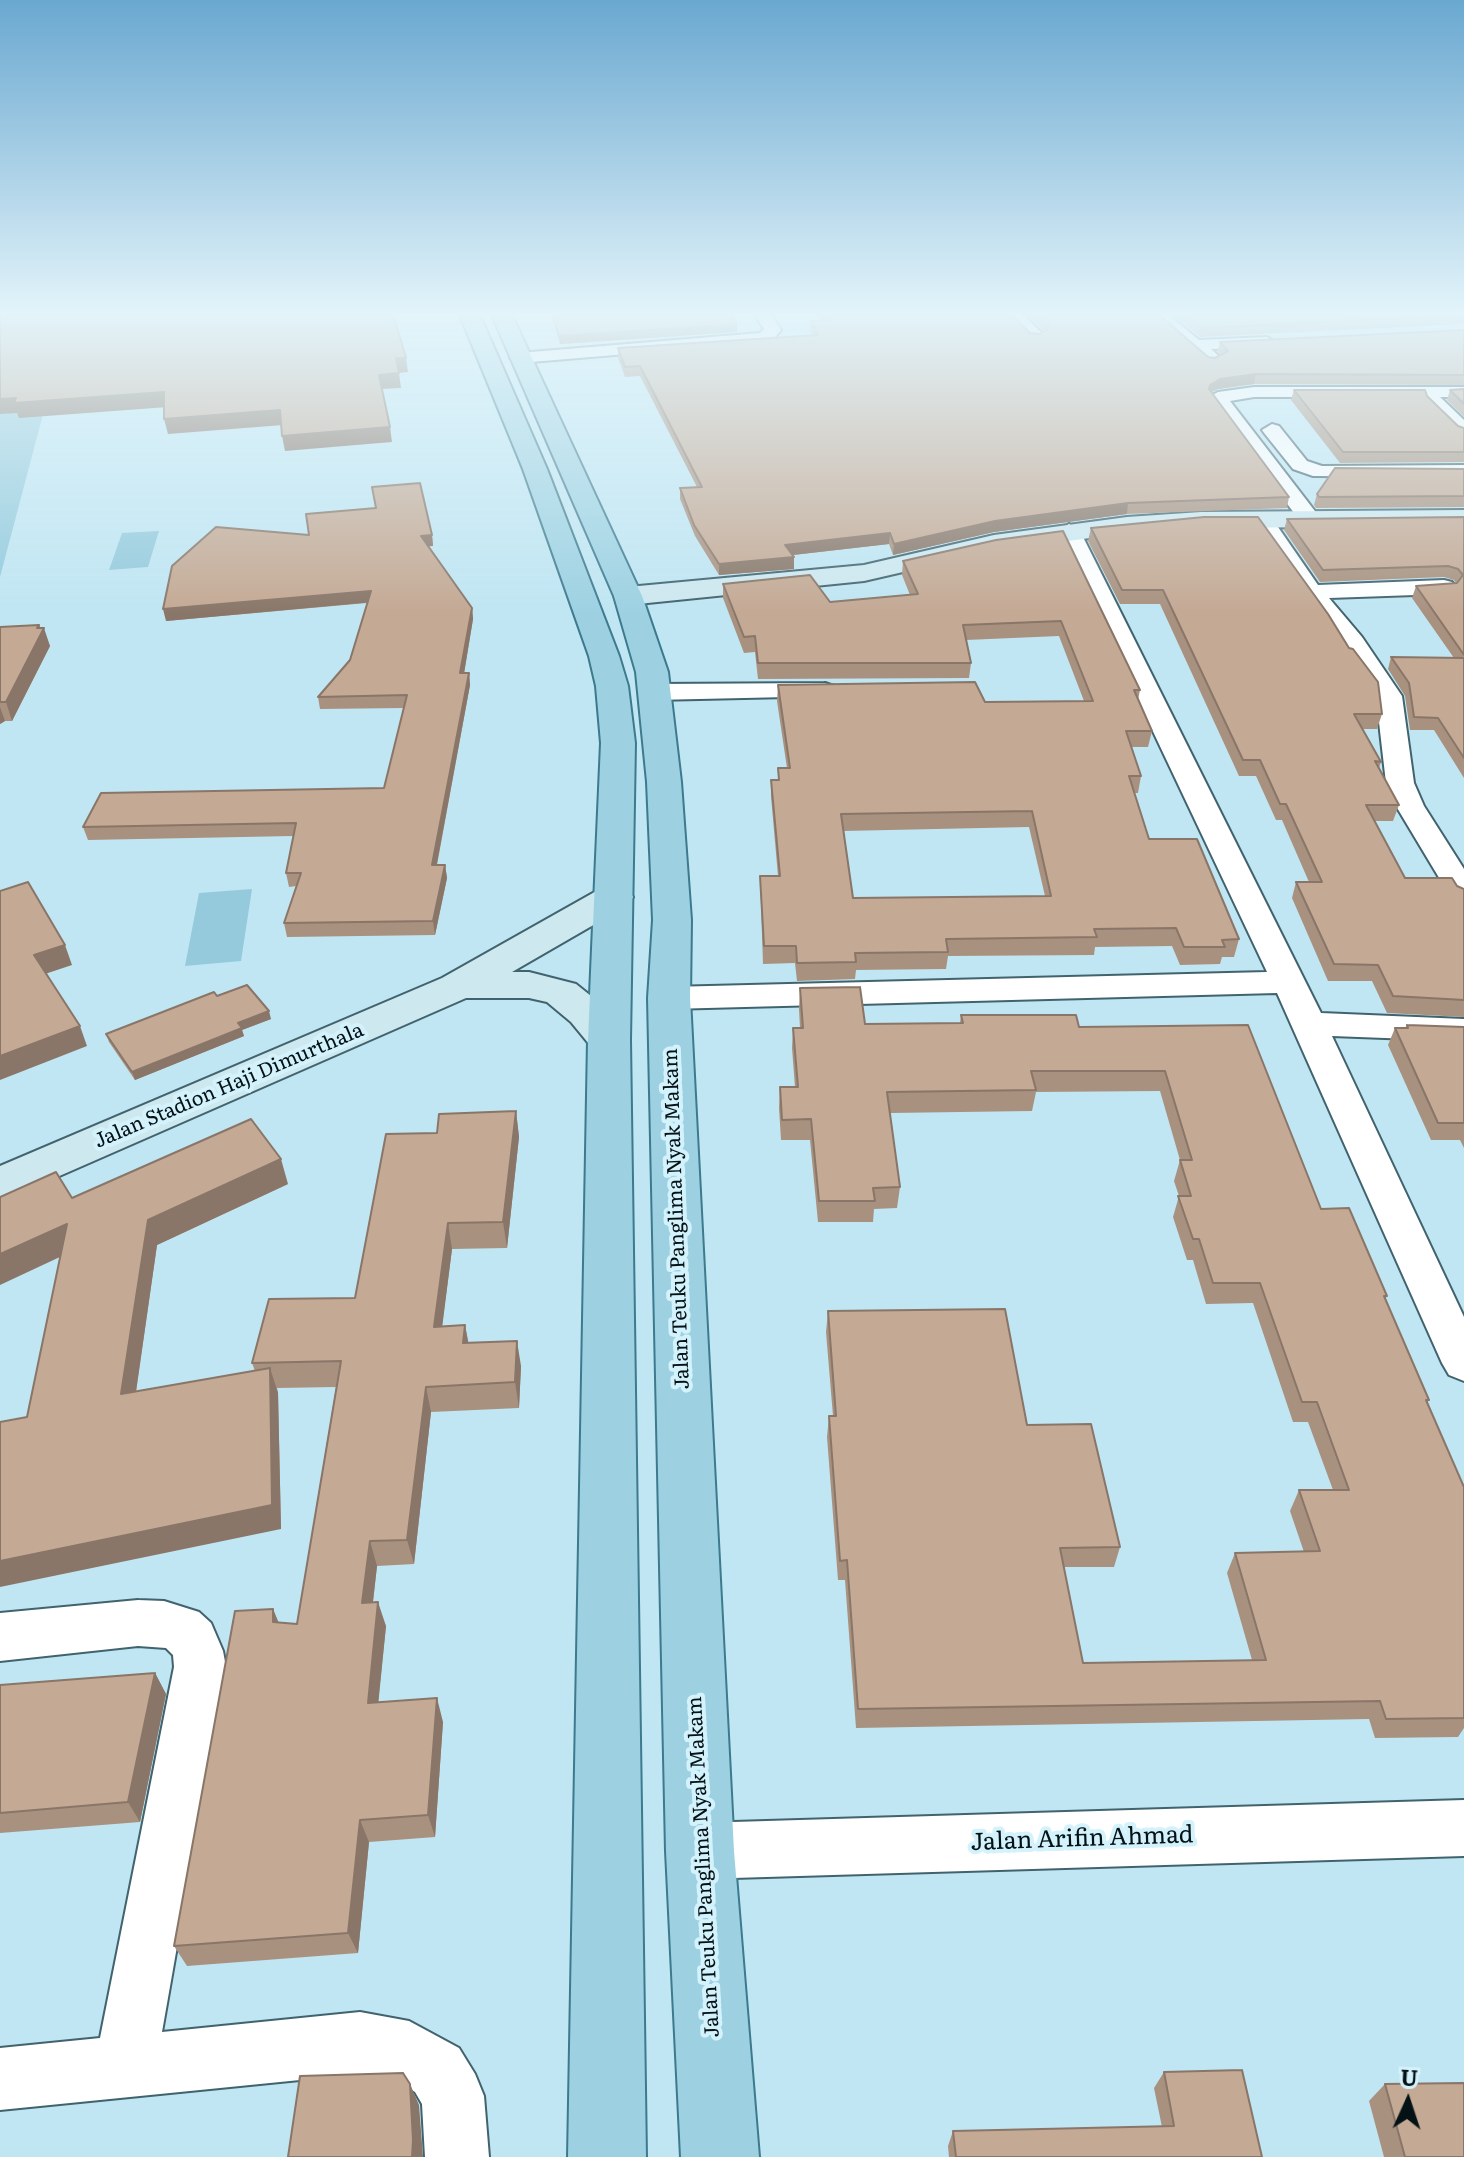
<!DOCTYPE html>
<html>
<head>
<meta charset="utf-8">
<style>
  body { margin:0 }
  #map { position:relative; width:1464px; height:2157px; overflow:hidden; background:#c0e6f3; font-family:Literata,serif }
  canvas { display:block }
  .north { position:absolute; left:1368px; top:2061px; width:80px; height:80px; -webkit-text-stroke:6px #d3f2fc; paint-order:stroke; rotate:3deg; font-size:22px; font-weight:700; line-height:32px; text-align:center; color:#041115 }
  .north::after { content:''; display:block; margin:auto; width:28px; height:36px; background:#041115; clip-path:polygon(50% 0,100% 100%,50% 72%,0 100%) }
</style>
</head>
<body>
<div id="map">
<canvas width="1464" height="2157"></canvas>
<div class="north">U</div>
</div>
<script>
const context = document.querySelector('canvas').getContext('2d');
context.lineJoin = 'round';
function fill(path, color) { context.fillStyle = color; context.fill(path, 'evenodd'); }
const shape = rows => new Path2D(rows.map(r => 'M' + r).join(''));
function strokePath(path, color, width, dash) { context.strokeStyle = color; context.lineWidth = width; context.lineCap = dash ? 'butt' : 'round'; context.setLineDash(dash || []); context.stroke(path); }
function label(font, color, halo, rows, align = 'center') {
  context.font = font + ' Literata,serif'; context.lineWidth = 8; context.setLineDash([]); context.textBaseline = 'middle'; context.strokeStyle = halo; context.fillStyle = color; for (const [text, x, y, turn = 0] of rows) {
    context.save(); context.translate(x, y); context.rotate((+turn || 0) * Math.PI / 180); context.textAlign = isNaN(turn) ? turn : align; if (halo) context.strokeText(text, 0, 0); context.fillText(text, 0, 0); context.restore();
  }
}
fill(shape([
  [46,403,0,577,0,406],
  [159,531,148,567,109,570,122,533],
  [252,889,241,961,185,966,199,893]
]), '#94cadc');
const street = shape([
  [754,313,770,313,781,330,771,342,519,363,510,358,519,353,760,333,764,329,754,313],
  [1004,313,1021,313,1045,336,1037,341,1031,340,1004,313],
  [1148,313,1166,313,1199,340,1267,337,1275,342,1267,347,1211,349,1223,360,1214,365,1208,364,1148,313],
  [1254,387,1464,387,1464,397,1440,397,1464,420,1464,436,1457,434,1426,404,1425,397,1254,397,1230,401,1321,519,1310,525,1302,524,1209,397,1218,392,1254,387],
  [1272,424,1279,426,1307,461,1322,466,1464,465,1464,477,1313,476,1293,469,1265,434,1262,430,1272,424],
  [1261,513,1269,514,1318,585,1444,580,1452,582,1456,587,1452,592,1444,594,1329,598,1362,637,1402,696,1414,783,1424,806,1464,869,1464,903,1453,901,1396,806,1386,783,1376,696,1250,519,1261,513],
  [1069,524,1080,531,1321,1013,1464,1019,1464,1041,1332,1036,1464,1317,1464,1381,1449,1375,1442,1363,1277,993,669,1009,657,1006,652,998,657,990,669,987,1267,972,1058,531,1069,524],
  [825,683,834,686,838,691,834,696,654,700,645,698,641,692,645,686,654,684,825,683],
  [138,1600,164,1601,199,1612,211,1623,223,1651,226,1667,162,2032,360,2012,409,2021,459,2048,475,2074,484,2096,489,2157,425,2157,422,2104,415,2092,398,2081,360,2074,0,2110,0,2048,100,2038,174,1667,173,1655,166,1648,138,1646,0,1661,0,1613,138,1600],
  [1464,1800,1464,1856,700,1879,680,1871,672,1851,680,1831,700,1823,1464,1800]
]);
const secondary = shape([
  [1464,510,1464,526,1201,528,1127,533,994,551,864,581,628,605,618,602,614,596,618,590,628,587,864,565,994,535,1127,517,1201,512,1464,510],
  [614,886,628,889,633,897,628,905,512,972,529,972,576,984,601,1004,624,1030,630,1040,624,1050,609,1054,594,1050,571,1022,547,1002,529,998,466,998,0,1202,0,1166,442,978,600,889,614,886]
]);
const primary = shape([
  [459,313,479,313,547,469,619,656,628,686,635,743,630,1040,646,2157,568,2157,588,1040,601,743,596,686,589,656,523,469,459,313],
  [491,313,511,313,642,596,668,672,681,782,691,920,690,998,734,1851,759,2157,681,2157,666,1851,648,998,653,920,647,782,636,672,614,596,491,313]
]);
strokePath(street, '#41636e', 4);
strokePath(secondary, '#41636e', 4);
strokePath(primary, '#3d7a8d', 4);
fill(street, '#fff');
fill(secondary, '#cee8f0');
fill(primary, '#9dd1e2');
fill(shape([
  [551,313,730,313,737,332,560,344],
  [816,313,1010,313,1030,333,1040,334,1044,331,1025,313,1157,313,1208,357,1215,358,1221,355,1218,352,1220,342,1464,330,1464,385,1254,384,1218,389,1211,392,1289,497,1287,508,1127,514,994,532,893,555,889,544,793,555,794,557,794,569,719,575,695,536,680,499,680,488,697,487,640,376,625,377,618,358,618,348,813,335,810,330,811,321,822,320],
  [1170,313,1464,313,1464,324,1200,337],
  [1464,389,1464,417,1447,400,1450,390],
  [1294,390,1427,396,1458,426,1464,428,1464,462,1340,463,1291,400],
  [1464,469,1464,507,1316,508,1314,505,1317,494],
  [1464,517,1464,778,1434,730,1410,730,1405,696,1388,669,1391,657,1454,658,1412,598,1416,586,1456,583,1454,580,1444,577,1320,582,1284,530,1287,519],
  [1091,528,1382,714,1377,729,1362,729,1381,762,1379,768,1399,805,1393,821,1374,821,1405,878,1457,886,1464,889,1464,1017,1387,1013,1372,981,1328,981,1292,898,1296,882,1309,882,1282,820,1276,820,1256,776,1239,776,1160,604,1120,604,1088,541],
  [309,535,432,535,433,546,428,546,472,608,473,619,464,673,469,673,470,685,437,865,445,865,447,878,435,935,287,937,284,923,296,886,289,887,286,873,293,836,88,840,83,827,384,788,404,708,320,709,318,697,350,660,367,603,166,621],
  [996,540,1140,690,1138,700,1152,731,1148,747,1131,747,1141,776,1138,793,1134,793,1149,839,1239,939,1234,957,1222,957,1220,964,1180,965,1172,946,1095,947,1094,955,948,956,946,969,856,970,855,979,797,981,795,963,763,964,760,876,778,876,771,796,771,780,778,780,778,768,787,768,777,701,778,685,985,702,1084,701,1059,636,966,640,971,663,969,678,758,679,755,652,744,653,723,598,723,584,830,602,910,595,902,575,903,561],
  [1029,827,1045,896,853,898,843,831],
  [39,625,50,646,12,721,5,721,0,724,0,627],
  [800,988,865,1024,960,1023,961,1015,1079,1027,1248,1025,1321,1209,1387,1296,1385,1299,1429,1400,1427,1403,1464,1487,1464,1728,1458,1737,1375,1738,1369,1719,856,1728,845,1580,838,1580,827,1437,829,1416,833,1416,826,1332,828,1311,1027,1425,1120,1547,1114,1567,1064,1567,1083,1663,1252,1660,1227,1573,1235,1553,1304,1552,1290,1511,1299,1490,1333,1490,1308,1422,1293,1422,1253,1303,1206,1304,1193,1260,1187,1260,1173,1217,1179,1196,1174,1181,1180,1160,1160,1091,1036,1092,1032,1111,890,1113,900,1187,897,1208,874,1209,873,1222,818,1222,810,1140,781,1140,779,1108,780,1087,795,1087,792,1048,793,1028,800,1028,799,1009],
  [217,996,271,1019,242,1030,244,1036,135,1080,109,1042,106,1034],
  [1407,1025,1464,1027,1464,1148,1460,1140,1431,1140,1388,1045,1395,1028,1405,1028],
  [516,1111,519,1137,507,1248,452,1249,442,1326,465,1325,468,1342,521,1366,519,1408,431,1412,414,1564,377,1566,373,1602,386,1626,378,1702,443,1722,435,1837,369,1842,358,1953,187,1966,174,1946,273,1609,278,1622,297,1624,336,1387,277,1388,278,1393,281,1529,27,1417,72,1198,288,1184,157,1245,136,1392,255,1371,252,1363,355,1298,437,1133],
  [155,1673,166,1694,140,1822,0,1833,0,1685],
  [1164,2072,1262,2157,949,2157,948,2146,953,2131,1162,2127,1154,2088],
  [1385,2084,1464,2157,1384,2157,1369,2101]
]), '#a9917f');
fill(shape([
  [737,324,737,332,560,344,559,336],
  [396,358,406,358,408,372,398,373],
  [399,373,401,388,381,389,379,375],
  [1256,374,1254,384,1218,389,1208,394,1210,385,1220,379],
  [164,392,168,407,19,418,17,413,0,414,0,399],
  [280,410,283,425,168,434,164,419],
  [390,427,392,442,285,451,282,436],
  [1128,503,1127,514,994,532,893,555,894,544,995,521],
  [890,533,889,544,784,556,785,545],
  [432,535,433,546,422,547,421,536],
  [794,557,794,569,719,575,719,564],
  [371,591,373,602,166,621,163,609],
  [472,608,473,619,462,686,460,673],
  [39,625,42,633,44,628,50,646,12,721,6,702],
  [469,673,470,685,434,879,432,865],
  [0,707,5,721,0,724],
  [445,865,447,878,435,935,433,921],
  [65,945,72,965,42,975,34,955],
  [269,1011,271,1019,242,1030,244,1036,135,1080,132,1072,238,1023],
  [80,1026,87,1046,0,1080,0,1056],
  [516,1111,519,1137,507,1248,503,1222],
  [281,1159,288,1184,157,1245,132,1419,121,1394,148,1220],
  [448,1223,452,1249,439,1352,434,1327],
  [67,1224,77,1249,0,1285,0,1254],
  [465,1325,470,1351,463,1343],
  [517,1341,521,1366,519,1408,515,1382],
  [270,1368,278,1393,281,1529,0,1587,0,1561],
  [426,1387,431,1412,414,1564,407,1540],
  [370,1541,377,1566,370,1627,362,1603],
  [378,1602,386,1626,376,1726,368,1703],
  [273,1609,283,1633,273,1622],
  [155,1673,166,1694,140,1822,128,1802],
  [437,1698,443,1722,435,1837,428,1815],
  [360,1820,369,1842,358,1953,348,1933],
  [410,2084,419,2105,423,2157,412,2157]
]), '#897668');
const building = shape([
  [0,313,393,313,406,358,396,358,399,373,379,375,390,427,282,436,280,410,164,419,164,392,14,403,16,398,0,399,0,313],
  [552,313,730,313,737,324,559,336,552,313],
  [823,313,1010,313,1030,333,1040,334,1048,329,1048,325,1036,313,1157,313,1208,357,1215,358,1228,351,1220,342,1464,330,1464,375,1256,374,1220,379,1210,385,1209,389,1289,497,1128,503,995,521,894,544,890,533,785,545,794,557,719,564,694,525,680,488,702,487,640,366,625,367,618,348,818,335,811,321,829,320,823,313],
  [1183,313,1464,313,1464,315,1202,328,1183,313],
  [1464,389,1464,404,1450,390,1464,389],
  [1294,390,1425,390,1427,396,1458,426,1464,428,1464,452,1343,452,1294,390],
  [1335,468,1464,469,1464,496,1319,497,1317,494,1335,468],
  [420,483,432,535,421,536,472,608,460,673,469,673,432,865,445,865,433,921,284,923,301,873,286,873,296,823,83,827,101,793,384,788,407,695,318,697,350,660,371,591,163,609,172,566,216,527,309,535,306,514,376,508,372,487,420,483],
  [1204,517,1258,517,1328,614,1349,648,1353,649,1378,682,1382,714,1354,714,1381,762,1375,761,1399,805,1366,805,1405,878,1452,878,1457,886,1464,889,1464,1000,1393,996,1378,965,1334,964,1296,882,1322,882,1286,804,1280,804,1260,760,1243,760,1163,590,1122,590,1091,528,1204,517],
  [1464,517,1464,655,1416,586,1457,583,1463,575,1458,569,1448,566,1323,570,1287,519,1464,517],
  [1063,531,1140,690,1134,690,1152,731,1126,731,1141,776,1129,776,1149,839,1197,839,1239,939,1222,940,1225,947,1184,947,1176,928,1094,929,1097,937,946,939,948,952,855,953,856,962,797,963,796,946,764,946,760,876,780,876,771,780,779,780,778,768,790,768,778,685,975,682,985,702,1093,701,1061,621,963,625,971,663,758,663,755,636,744,637,723,584,810,575,830,602,918,594,903,561,996,540,1063,531],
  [1032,811,1051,896,853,898,841,814,1032,811],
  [39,625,37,628,44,628,6,702,0,702,0,627,39,625],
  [1391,657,1464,658,1464,758,1438,718,1414,717,1409,683,1391,657],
  [28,882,65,945,34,955,80,1026,0,1056,0,891,28,882],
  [247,985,269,1011,238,1023,242,1028,132,1072,106,1034,214,992,217,996,247,985],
  [860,987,865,1024,963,1023,961,1015,1076,1015,1079,1027,1248,1025,1321,1209,1349,1208,1387,1296,1384,1296,1429,1400,1426,1400,1464,1487,1464,1718,1386,1719,1380,1701,858,1709,847,1560,840,1561,829,1416,836,1416,828,1311,1005,1309,1027,1425,1091,1424,1120,1547,1060,1548,1083,1663,1266,1660,1235,1553,1320,1551,1299,1490,1349,1490,1317,1402,1302,1402,1260,1283,1213,1283,1199,1239,1193,1239,1178,1196,1191,1196,1180,1160,1192,1160,1165,1071,1031,1071,1036,1090,887,1092,900,1187,873,1188,875,1201,819,1201,811,1119,782,1120,780,1087,798,1087,793,1028,803,1028,800,988,860,987],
  [1407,1025,1464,1027,1464,1123,1438,1123,1395,1028,1408,1028,1407,1025],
  [516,1111,503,1222,448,1223,434,1327,465,1325,463,1343,517,1341,515,1382,426,1387,407,1540,370,1541,362,1603,378,1602,368,1703,437,1698,428,1815,360,1820,348,1933,174,1946,235,1611,273,1609,273,1622,297,1624,341,1361,252,1363,269,1299,355,1298,386,1134,437,1133,439,1114,516,1111],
  [251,1119,281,1159,148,1220,121,1394,270,1368,272,1505,0,1561,0,1422,27,1417,67,1224,0,1254,0,1197,56,1172,72,1198,251,1119],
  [155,1673,128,1802,0,1813,0,1685,155,1673],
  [1242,2070,1262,2157,956,2157,953,2131,1174,2126,1164,2072,1242,2070],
  [403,2073,410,2084,413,2140,412,2157,288,2157,300,2076,403,2073],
  [1464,2083,1464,2157,1405,2157,1385,2084,1464,2083]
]);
fill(building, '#c4a994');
strokePath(building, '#897668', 2);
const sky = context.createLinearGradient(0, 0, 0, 615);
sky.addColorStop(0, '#6aa8d0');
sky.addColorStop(0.51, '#e3f4fa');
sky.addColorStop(1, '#e3f4fa00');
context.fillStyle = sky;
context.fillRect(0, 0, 1464, 615);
label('20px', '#041115', '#d3f2fc', [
  ["Jalan Stadion Haji Dimurthala",229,1086,-23],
  ["Jalan Teuku Panglima Nyak Makam",677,1219,-92],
  ["Jalan Teuku Panglima Nyak Makam",704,1867,-93]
]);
label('24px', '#041115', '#d3f2fc', [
  ["Jalan Arifin Ahmad",1082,1839,-2]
]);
</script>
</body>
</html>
